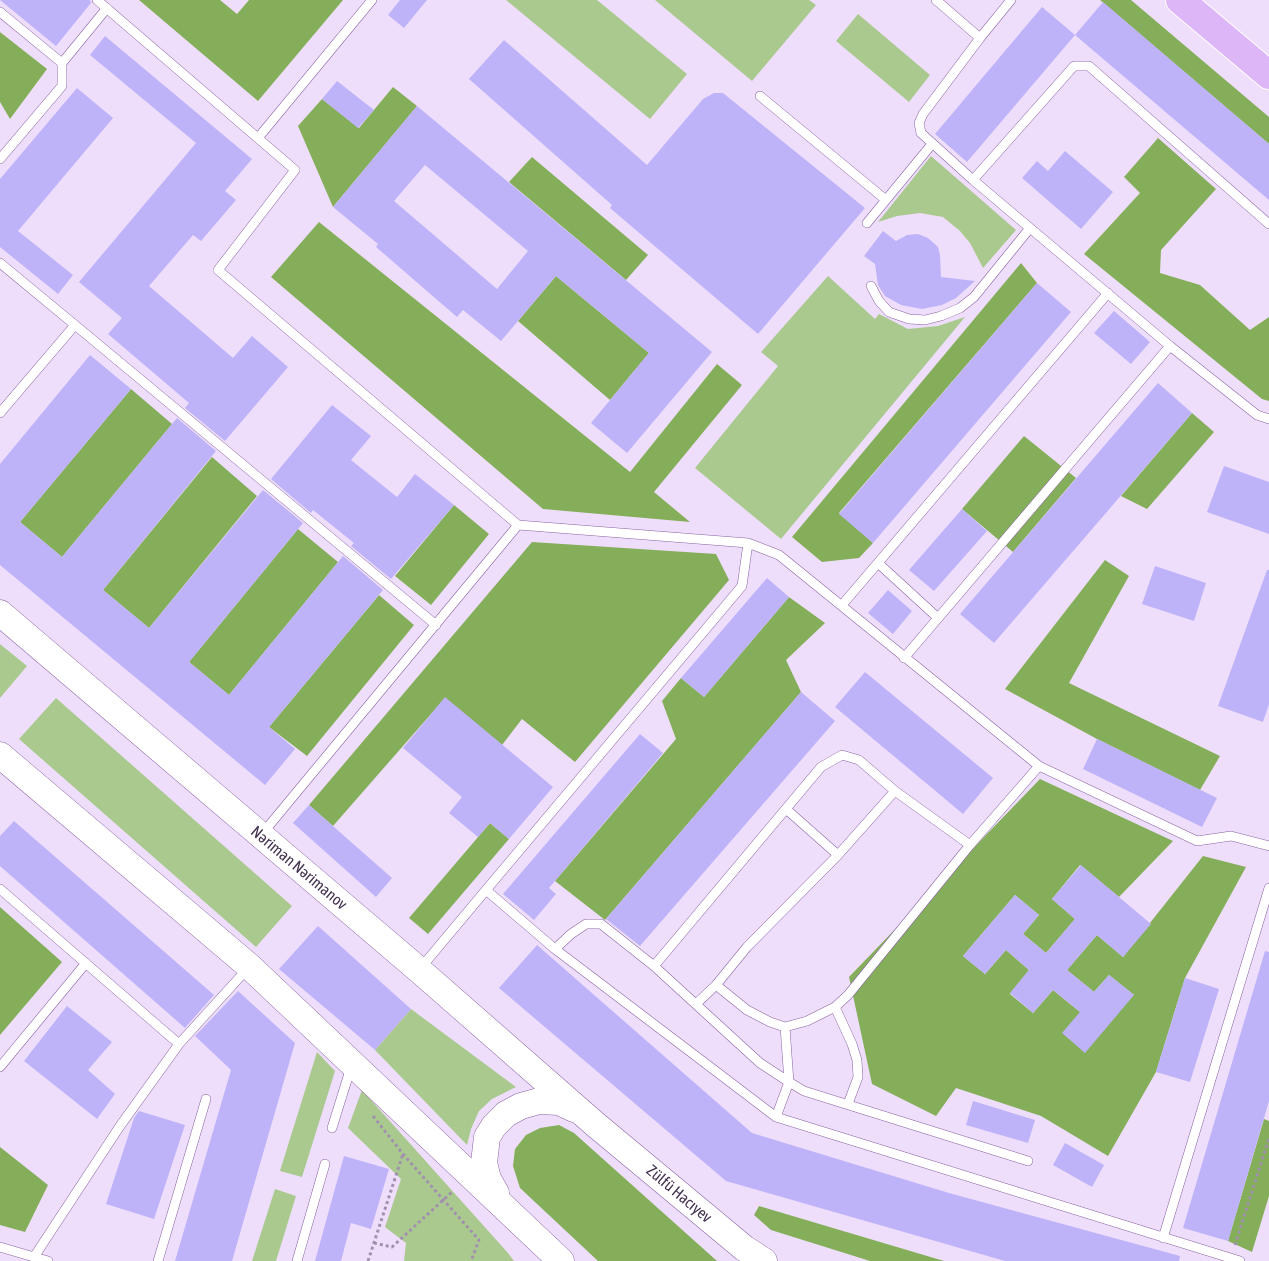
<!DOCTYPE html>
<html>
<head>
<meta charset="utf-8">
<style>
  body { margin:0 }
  canvas { display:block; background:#eedefb }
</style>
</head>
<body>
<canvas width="1269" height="1261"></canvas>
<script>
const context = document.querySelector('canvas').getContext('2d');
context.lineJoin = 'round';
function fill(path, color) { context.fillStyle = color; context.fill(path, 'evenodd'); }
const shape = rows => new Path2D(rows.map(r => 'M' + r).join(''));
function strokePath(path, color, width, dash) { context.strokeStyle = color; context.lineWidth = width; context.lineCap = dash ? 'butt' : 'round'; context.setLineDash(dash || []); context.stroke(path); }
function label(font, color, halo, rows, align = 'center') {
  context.font = font + ' "Asap Condensed",sans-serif'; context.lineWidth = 4.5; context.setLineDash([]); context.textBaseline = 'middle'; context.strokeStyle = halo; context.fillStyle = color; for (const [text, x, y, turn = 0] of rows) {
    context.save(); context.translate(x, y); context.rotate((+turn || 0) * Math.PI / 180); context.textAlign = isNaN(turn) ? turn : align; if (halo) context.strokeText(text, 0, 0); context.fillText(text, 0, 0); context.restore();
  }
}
fill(shape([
  [506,0,597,0,687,74,650,119],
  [655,0,809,0,816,5,752,81],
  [858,14,930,75,909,102,836,41],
  [931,156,1016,230,983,268,970,243,960,231,943,217,920,213,897,216,878,222],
  [828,276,875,319,879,314,908,329,938,326,965,317,781,539,695,468,778,366,761,352],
  [0,644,27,666,0,698],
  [56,698,292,906,256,947,19,739],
  [411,1009,516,1087,492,1099,479,1111,471,1129,467,1145,375,1050],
  [317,1052,335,1071,302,1177,280,1171],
  [362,1090,508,1253,514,1261,404,1261,406,1243,385,1227,401,1179,348,1128],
  [275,1189,296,1196,276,1261,252,1261]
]), '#aac98e');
fill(shape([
  [139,0,220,0,237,14,249,0,343,0,258,101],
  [1100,0,1131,0,1269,117,1269,144],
  [0,32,47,69,10,119,0,102],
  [393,87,417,106,333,207,298,126,322,99,359,128],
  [1158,138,1216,189,1161,250,1160,273,1200,285,1250,330,1269,317,1269,401,1262,399,1084,254,1140,193,1124,177],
  [532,157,648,255,626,280,509,182],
  [319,222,630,472,717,364,742,385,654,492,690,522,543,509,271,277],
  [1021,263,1037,283,839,513,873,543,859,558,822,562,792,537],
  [556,276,649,353,610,400,518,321],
  [131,389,172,424,62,557,20,522],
  [1192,413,1214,432,1147,509,1121,496],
  [1024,436,1076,478,1013,552,962,509],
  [212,457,257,496,149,628,103,590],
  [454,505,489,534,431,605,395,576],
  [298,529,338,562,229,695,189,662],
  [532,542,716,554,729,580,575,762,522,719,502,745,445,698,333,826,309,805],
  [1105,560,1129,576,1069,683,1220,756,1200,790,1097,739,1005,689],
  [379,595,414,625,307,756,269,727],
  [789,597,825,623,786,660,801,692,605,920,555,881,676,739,662,701,681,678,704,697],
  [1040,779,1173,841,1119,897,1080,865,1052,899,1075,919,1046,953,1023,934,1039,915,1015,895,963,956,985,974,1006,950,1029,970,1010,994,1033,1013,1053,990,1080,1012,1134,995,1109,975,1094,992,1067,970,1097,935,1123,957,1203,856,1246,867,1185,978,1156,1072,1108,1156,1041,1116,956,1088,936,1116,872,1084,849,977],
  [490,823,509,839,428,934,409,918],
  [0,907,62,962,0,1035],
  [1264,1119,1269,1121,1269,1196,1252,1252,1228,1241],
  [559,1125,574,1133,717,1261,598,1261,520,1188,513,1166,515,1149,526,1135,540,1128],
  [0,1147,48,1185,25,1232,0,1225],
  [759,1206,944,1261,870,1261,771,1230,754,1215]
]), '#85ae5a');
fill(shape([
  [0,0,90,0,91,3,56,46],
  [400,0,427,0,404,28,388,15],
  [1103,2,1269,144,1269,200,1075,35],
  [1042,7,1075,35,967,162,935,134],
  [105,36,252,159,225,191,236,200,201,241,193,235,149,286,233,358,252,336,288,367,225,441,185,408,189,403,108,334,122,318,79,282,196,143,90,55],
  [504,40,647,165,703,99,714,93,723,93,865,208,758,334,610,208,612,205,469,79],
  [337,81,374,110,358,128,322,99],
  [77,88,113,118,18,231,73,275,58,294,0,247,0,179],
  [417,106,712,352,627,453,591,423,649,353,556,276,501,341,463,310,457,317,376,247,378,244,333,207],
  [425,165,528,251,497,289,394,201],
  [1065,151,1113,192,1081,229,1022,178,1037,161,1048,171],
  [883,231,896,241,907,235,918,234,928,238,938,247,940,255,941,277,975,281,956,298,942,305,922,309,901,305,885,296,878,285,875,264,864,256],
  [1037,283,1071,312,873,543,839,514],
  [1114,311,1150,342,1131,364,1094,333],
  [90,355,131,389,20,522,62,557,177,418,216,451,103,590,149,628,263,490,303,523,189,662,229,695,343,556,383,590,269,727,295,749,265,785,0,565,0,464],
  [1158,383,1192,413,994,643,960,614],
  [332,405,371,436,351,460,397,497,415,474,454,505,391,579,351,546,354,543,313,510,311,513,271,479],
  [1224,466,1269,482,1269,534,1207,512],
  [962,509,987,531,934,591,909,570],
  [1155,566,1206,583,1194,621,1142,604],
  [1267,570,1269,570,1269,704,1263,722,1218,706],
  [767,578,789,597,704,697,681,678],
  [888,590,912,611,893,634,868,613],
  [865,672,993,778,963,814,835,707],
  [801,692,835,721,640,946,606,919],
  [445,697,553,787,509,839,490,823,478,837,449,813,462,797,403,748],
  [640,734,663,753,549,888,556,894,534,920,503,894],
  [1097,739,1217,798,1202,827,1083,769],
  [309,805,392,878,376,897,293,823],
  [14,821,214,995,185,1028,0,866,0,836],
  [1081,865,1151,924,1123,957,1097,935,1067,970,1094,992,1109,975,1134,995,1085,1053,1062,1033,1080,1012,1053,990,1033,1013,1010,993,1029,970,1006,950,985,974,963,956,1015,895,1039,915,1023,934,1046,953,1075,919,1052,899],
  [318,926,411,1009,375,1050,279,969],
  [537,945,752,1133,949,1193,1180,1256,1179,1261,1005,1261,726,1181,499,988],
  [1265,951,1269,952,1269,1101,1228,1241,1183,1228],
  [1185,978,1219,989,1190,1082,1156,1072],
  [238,991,295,1043,232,1261,175,1261,231,1070,195,1036],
  [67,1006,112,1042,88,1070,115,1094,97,1119,24,1061],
  [973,1101,1035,1120,1028,1143,966,1125],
  [139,1111,185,1125,154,1219,106,1204,134,1118],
  [1065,1143,1104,1165,1092,1187,1053,1165],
  [344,1156,389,1169,371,1229,351,1223,341,1261,315,1261]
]), '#beb3f9');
const lane = shape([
  [97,0,295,170,218,270,518,525,262,834],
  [936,0,980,38],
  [1011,0,980,38,923,114,919,123,921,133,973,180,1170,346,1257,415,1269,419],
  [0,12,62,63,107,8],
  [760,96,886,200],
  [258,138,372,0],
  [0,159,62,86,62,63],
  [973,180,1074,66,1089,66,1269,224],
  [867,223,932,144],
  [0,263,75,325,0,413],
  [871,286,879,301,889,312,909,319,925,320,941,316,960,308,974,297,1030,228],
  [75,325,436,625],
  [518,525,748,543,779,555,1039,766,1197,841,1231,836,1269,846],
  [878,563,938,618],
  [842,605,1108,293],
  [904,658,1170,346],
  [786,809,838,855],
  [0,889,179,1044],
  [486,890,742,586,748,543],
  [555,949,571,934,586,924,601,924,654,966,760,1063,789,1082,804,1091,1028,1161],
  [654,966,821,767,842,755,859,760,895,791],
  [419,970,486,890,555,949,776,1117,1240,1261],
  [716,985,747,1010,770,1022,785,1027,807,1021,835,1007,848,995,970,845,1039,766],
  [696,1004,716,985,747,947,838,855,895,791,970,845],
  [835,1007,852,1044,857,1060,858,1077,848,1104],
  [0,1067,86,963],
  [776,1117,789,1082,785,1027],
  [332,1128,351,1067],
  [1163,1238,1269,888],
  [0,1247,34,1257],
  [48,1261,34,1257,120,1126,179,1044,249,967],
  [158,1261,206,1099],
  [297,1261,325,1164]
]);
const secondary = shape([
  [0,613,419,970,596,1125,744,1248,764,1261],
  [0,755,249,966,561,1261],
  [496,1193,488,1179,484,1163,487,1137,494,1126,506,1114,521,1106,539,1101,559,1102,574,1109]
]);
const primary = shape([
  [1180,0,1269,75]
]);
strokePath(lane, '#8a63a4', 10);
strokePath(secondary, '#8a63a4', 27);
strokePath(primary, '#fff', 30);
strokePath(shape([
  [373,1116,403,1154,479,1240,471,1261],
  [374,1243,392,1247,453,1191],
  [1235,1245,1269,1138],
  [368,1261,403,1154]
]), '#a191ae', 3, [3, 3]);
strokePath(lane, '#fff', 9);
strokePath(secondary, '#fff', 26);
strokePath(primary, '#ddb6f7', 28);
label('16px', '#453451', '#fff', [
  ["Nəriman Nərimanov",299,868,40],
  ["Zülfü Hacıyev",679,1194,40]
]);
</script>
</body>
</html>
